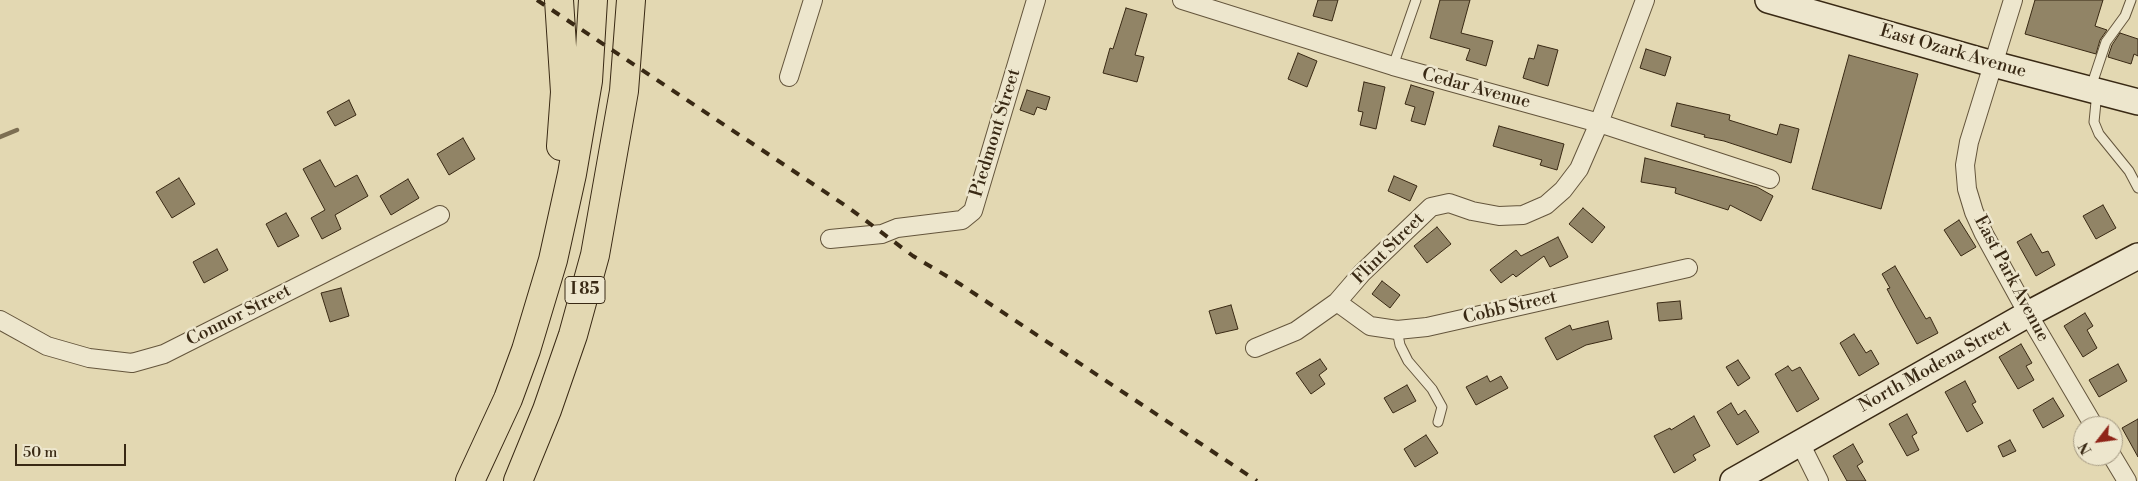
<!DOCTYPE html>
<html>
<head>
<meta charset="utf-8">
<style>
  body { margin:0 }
  #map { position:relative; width:2138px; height:481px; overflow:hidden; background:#e3d8b2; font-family:"Libre Bodoni",serif }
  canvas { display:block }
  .north { position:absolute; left:2073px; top:416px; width:50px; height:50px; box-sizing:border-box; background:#ede6cd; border:1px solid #a59a83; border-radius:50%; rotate:240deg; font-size:14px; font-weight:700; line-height:20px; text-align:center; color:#392914 }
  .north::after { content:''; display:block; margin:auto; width:18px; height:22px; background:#8f2418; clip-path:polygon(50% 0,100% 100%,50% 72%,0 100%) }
  .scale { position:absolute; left:15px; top:444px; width:111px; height:22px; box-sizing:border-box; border:2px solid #392914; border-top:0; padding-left:6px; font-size:15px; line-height:18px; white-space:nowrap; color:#392914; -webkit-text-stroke:4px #ede6cd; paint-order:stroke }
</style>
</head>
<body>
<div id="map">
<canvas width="2138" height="481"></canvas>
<div class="north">N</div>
<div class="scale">50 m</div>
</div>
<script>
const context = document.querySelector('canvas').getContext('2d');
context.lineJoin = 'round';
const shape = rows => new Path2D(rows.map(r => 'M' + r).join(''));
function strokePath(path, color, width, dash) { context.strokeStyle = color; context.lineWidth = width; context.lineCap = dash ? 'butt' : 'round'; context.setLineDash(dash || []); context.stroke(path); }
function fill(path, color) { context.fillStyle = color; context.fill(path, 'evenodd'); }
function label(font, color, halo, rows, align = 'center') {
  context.font = font + ' "Libre Bodoni",serif'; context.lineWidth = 5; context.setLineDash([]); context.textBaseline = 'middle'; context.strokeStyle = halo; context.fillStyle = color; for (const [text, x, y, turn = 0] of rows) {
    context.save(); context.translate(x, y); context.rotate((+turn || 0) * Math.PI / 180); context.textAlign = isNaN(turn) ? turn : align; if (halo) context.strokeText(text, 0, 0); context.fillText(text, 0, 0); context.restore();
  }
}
strokePath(shape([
  [0,137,17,130]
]), '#7c6e52', 4.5);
const building = shape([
  [1318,0,1338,0,1332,21,1313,16,1318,0],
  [1440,0,1470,0,1461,33,1493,41,1486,66,1466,60,1470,49,1430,38,1440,0],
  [2035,0,2103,0,2095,26,2107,30,2100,40,2096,54,2025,34,2035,0],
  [1126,8,1147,14,1135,55,1144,57,1137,82,1103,73,1110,48,1113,49,1126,8],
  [2120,33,2138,39,2138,56,2134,54,2131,64,2108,57,2112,45,2120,33],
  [1538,45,1558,50,1548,86,1523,78,1529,58,1534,59,1538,45],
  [1646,49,1671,57,1665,76,1640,68,1646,49],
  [1298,53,1317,61,1307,87,1288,79,1298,53],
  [1849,55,1918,74,1881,209,1812,189,1849,55],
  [1364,82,1385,87,1376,129,1360,125,1363,112,1358,111,1364,82],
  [1411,85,1434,92,1425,125,1411,121,1415,107,1405,104,1411,85],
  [1027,90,1050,97,1046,110,1037,107,1034,115,1020,110,1027,90],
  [349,100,356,115,335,126,327,112,349,100],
  [1677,103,1730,115,1729,120,1777,135,1780,124,1799,129,1791,163,1724,141,1704,137,1705,135,1671,126,1677,103],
  [1499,126,1564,144,1557,170,1540,165,1542,160,1493,146,1499,126],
  [463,138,475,159,449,175,437,154,463,138],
  [1645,158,1757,187,1773,196,1761,221,1730,205,1728,210,1675,193,1676,188,1641,182,1645,158],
  [320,160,335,187,357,175,368,196,335,215,341,229,322,239,311,218,325,210,303,169,320,160],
  [1394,176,1417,186,1410,201,1388,191,1394,176],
  [179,178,195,204,172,218,156,192,179,178],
  [408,179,419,198,391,215,380,196,408,179],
  [2103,205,2116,228,2096,239,2083,216,2103,205],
  [1583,208,1605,227,1592,243,1569,224,1583,208],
  [286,213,299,236,278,247,266,224,286,213],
  [1959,220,1976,247,1961,256,1944,230,1959,220],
  [1437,227,1451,244,1427,263,1414,246,1437,227],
  [2031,234,2042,253,2048,251,2055,265,2036,276,2017,242,2031,234],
  [1558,237,1568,257,1550,267,1544,256,1516,277,1513,274,1501,283,1490,270,1516,250,1521,256,1558,237],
  [217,249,228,270,204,283,193,262,217,249],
  [1895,266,1926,319,1930,317,1938,333,1917,344,1897,308,1887,289,1890,288,1882,274,1895,266],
  [1382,281,1400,295,1390,308,1372,294,1382,281],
  [341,288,349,316,330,322,321,293,341,288],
  [1680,301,1682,319,1659,321,1657,303,1680,301],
  [1231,305,1238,329,1216,334,1209,311,1231,305],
  [2085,313,2093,326,2087,330,2097,348,2083,357,2064,326,2085,313],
  [1608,321,1612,339,1586,345,1557,360,1545,338,1570,325,1572,330,1608,321],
  [1854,334,1866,353,1871,350,1879,364,1859,376,1840,343,1854,334],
  [2021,344,2032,363,2026,366,2034,380,2018,389,1999,357,2021,344],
  [1320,359,1327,369,1319,375,1325,384,1311,394,1296,373,1320,359],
  [1738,360,1750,378,1738,386,1726,367,1738,360],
  [2118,364,2127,381,2099,397,2089,380,2118,364],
  [1788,366,1792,371,1800,367,1819,399,1797,412,1775,374,1788,366],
  [1487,376,1490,382,1501,376,1508,388,1476,405,1466,387,1487,376],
  [1965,381,1976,402,1972,404,1983,423,1967,432,1945,392,1965,381],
  [1407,385,1416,401,1393,413,1384,398,1407,385],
  [2053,398,2064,416,2043,428,2033,410,2053,398],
  [1731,403,1738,415,1745,410,1759,432,1737,445,1717,412,1731,403],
  [1907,414,1917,433,1912,436,1919,450,1907,456,1889,424,1907,414],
  [1694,416,1710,446,1693,455,1696,460,1674,473,1654,436,1670,428,1671,430,1694,416],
  [2138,419,2138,457,2122,428,2138,419],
  [1426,435,1438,453,1415,467,1404,449,1426,435],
  [2010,440,2016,451,2003,457,1998,446,2010,440],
  [1853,444,1863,462,1857,466,1866,481,1847,481,1833,456,1853,444]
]);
fill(building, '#918466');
strokePath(building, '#392914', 1);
const lane = shape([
  [1393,66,1416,0],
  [2091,87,2106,42,2125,16,2131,0],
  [2097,92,2094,122,2099,134,2129,171,2138,188],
  [1397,330,1400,345,1408,361,1432,389,1442,407,1438,422]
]);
const street = shape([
  [1182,0,1393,66,1599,123,1770,179],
  [2013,0,1969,142,1965,165,1967,189,1974,212,1984,234,2028,314,2094,426],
  [789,77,813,0],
  [830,239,882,234,897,228,962,220,973,211,1036,0],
  [1337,302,1370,326,1397,330,1427,327,1688,268],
  [0,320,47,346,89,358,132,363,164,354,440,215],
  [1255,348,1296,331,1337,302,1362,273,1431,207,1449,203,1472,211,1499,216,1523,215,1546,205,1563,190,1579,169,1599,123,1645,0],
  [1800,443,1819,481],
  [2112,456,2127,481]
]);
const secondary = shape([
  [1768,0,1993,64,2138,102],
  [1733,481,2028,314,2138,256]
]);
const highway = shape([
  [559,0,565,92,561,146],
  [470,481,508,399,526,350,553,260,572,174,588,81,593,0],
  [518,481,547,410,573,335,595,255,624,91,631,0]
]);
strokePath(lane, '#64553c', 11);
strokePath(street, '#64553c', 20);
strokePath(secondary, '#392914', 28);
strokePath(highway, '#392914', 30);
strokePath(lane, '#ede6cd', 9);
strokePath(street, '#ede6cd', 18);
strokePath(secondary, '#ede6cd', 25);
strokePath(highway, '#e3d8b2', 28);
strokePath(shape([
  [537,0,849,208,913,256,960,284,1257,481]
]), '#392914', 4, [9, 9]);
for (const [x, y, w] of [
  [585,290,40]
]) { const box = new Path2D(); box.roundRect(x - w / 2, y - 13.5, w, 27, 4); context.fillStyle = '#ede6cd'; context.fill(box); strokePath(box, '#392914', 1); }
label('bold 16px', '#392914', null, [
  ["I 85",585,290]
]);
label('18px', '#392914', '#ede6cd', [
  ["East Ozark Avenue",1953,52,16],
  ["Cedar Avenue",1476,89,15],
  ["Piedmont Street",996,133,-73],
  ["Flint Street",1389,249,-45],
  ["East Park Avenue",2011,279,62],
  ["Cobb Street",1510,308,-13],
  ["Connor Street",239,316,-27],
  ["North Modena Street",1935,367,-29]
]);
</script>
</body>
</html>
